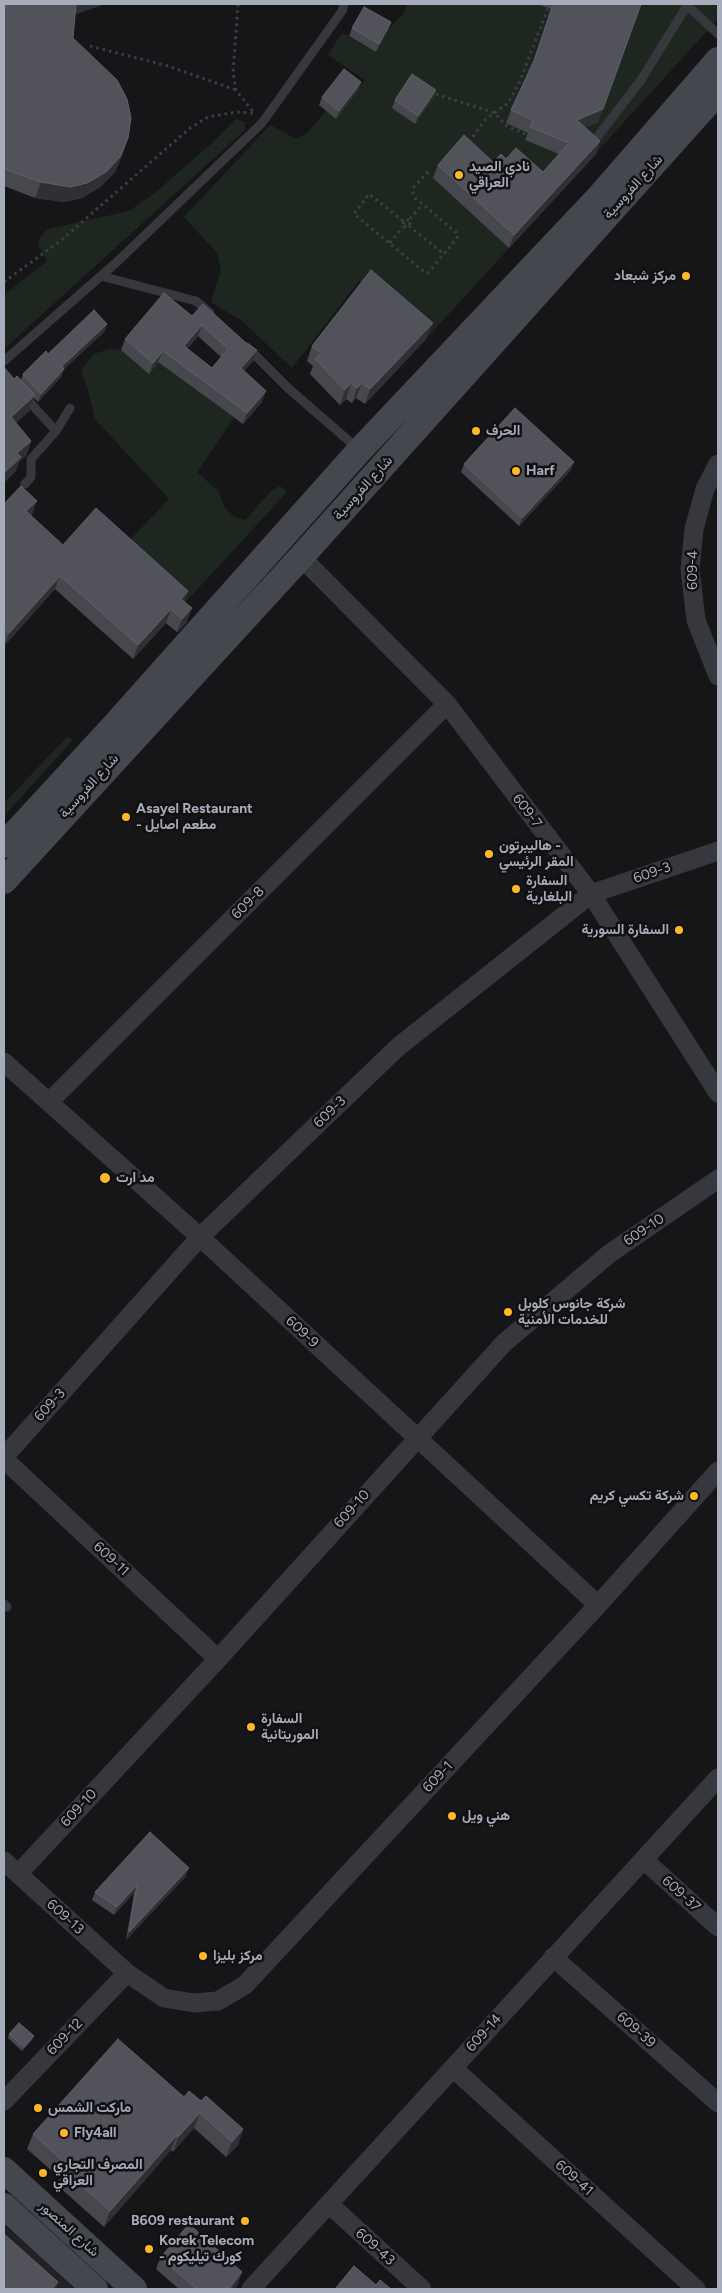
<!DOCTYPE html>
<html>
<head>
<meta charset="utf-8">
<style>
  body { margin:0 }
  #map { position:relative; width:722px; height:2293px; overflow:hidden; background:#161618; font-family:Figtree,sans-serif }
  canvas { display:block }
  .frame { position:absolute; inset:0; border:5px solid #a7acba; pointer-events:none }
</style>
</head>
<body>
<div id="map">
<canvas width="722" height="2293"></canvas>
<div class="frame"></div>
</div>
<script>
const context = document.querySelector('canvas').getContext('2d');
context.lineJoin = 'round';
function fill(path, color) { context.fillStyle = color; context.fill(path, 'evenodd'); }
const shape = rows => new Path2D(rows.map(r => 'M' + r).join(''));
function strokePath(path, color, width, dash) { context.strokeStyle = color; context.lineWidth = width; context.lineCap = dash ? 'butt' : 'round'; context.setLineDash(dash || []); context.stroke(path); }
function label(font, color, halo, rows, align = 'center') {
  context.font = font + ' Figtree,Vazirmatn,sans-serif'; context.lineWidth = 5; context.setLineDash([]); context.textBaseline = 'middle'; context.strokeStyle = halo; context.fillStyle = color; for (const [text, x, y, turn = 0] of rows) {
    context.save(); context.translate(x, y); context.rotate((+turn || 0) * Math.PI / 180); context.textAlign = isNaN(turn) ? turn : align; if (halo) context.strokeText(text, 0, 0); context.fillText(text, 0, 0); context.restore();
  }
}
fill(shape([
  [4,2225,38,2255,75,2289,4,2289]
]), '#222225');
fill(shape([
  [408,4,718,4,718,19,427,338,359,281,292,368,242,321,211,302,221,270,217,253,184,217,270,125,296,139,307,133,326,111,336,118,365,80,328,55,342,33,376,52,388,30,402,15],
  [236,119,245,122,245,130,4,349,4,295,47,261,38,245,40,237,48,229,129,211,156,192,213,142],
  [109,349,121,350,158,362,234,418,197,472,218,491,224,507,235,517,245,520,272,490,280,486,287,492,183,605,121,549,169,499,95,419,88,390,81,370,94,354],
  [67,737,73,740,4,816,4,803]
]), '#1d271f');
strokePath(shape([
  [238,4,233,72,236,90,255,114],
  [90,46,168,66,236,90],
  [436,94,495,113,505,125,525,134],
  [469,142,485,120,508,103,520,81,548,8],
  [409,220,404,220,403,227,410,225,409,220,423,204],
  [403,221,369,194,354,214,422,270,428,273,457,238,458,234,415,198,413,193,413,188,431,169],
  [409,226,444,254],
  [390,243,403,227],
  [4,282,59,242,190,128,208,117,236,112,254,113]
]), '#3c3f45', 3, [2.5, 4]);
strokePath(shape([
  [687,5,718,34],
  [598,136,641,80,688,4],
  [101,276,196,301,210,313],
  [247,347,288,388,357,448],
  [4,361,118,261,262,123,342,11,344,4],
  [24,396,56,431,31,459,31,477,25,484],
  [56,431,70,408],
  [4,1604,7,1607]
]), '#37383e', 9);
strokePath(shape([
  [718,464,705,489,694,529,690,569,696,620,718,676],
  [301,557,447,704,591,894,718,1093],
  [4,1062,200,1237,598,1605],
  [49,1102,447,704],
  [4,1457,200,1237,398,1047,591,894,718,851],
  [4,1459,218,1659],
  [644,1860,718,1927],
  [4,1861,127,1973,164,1998,194,2003,218,2001,245,1985,598,1605,718,1471],
  [18,1874,218,1659,504,1343,609,1254,718,1179],
  [553,1957,718,2103],
  [453,2068,696,2289],
  [4,2101,127,1973],
  [329,2204,422,2289],
  [251,2289,718,1778]
]), '#37383e', 19);
strokePath(shape([
  [4,845,112,728,359,451,599,197,718,60],
  [4,881,301,557,718,92],
  [4,2170,134,2289],
  [4,2206,95,2289]
]), '#44474e', 26);
fill(shape([
  [4,4,105,4,75,14,73,38,128,138,123,153,115,172,100,187,82,198,64,202,35,198,4,186],
  [537,4,641,4,598,122,585,127,600,141,596,154,509,248,433,178,438,165,493,162,506,159,543,172,559,154,525,140,528,133,506,123,511,110,533,61,551,9],
  [391,22,388,30,376,52,349,36,352,28],
  [361,82,358,90,336,119,319,105,322,97],
  [436,90,433,98,415,124,392,108,395,100],
  [192,316,246,343,257,350,253,361,244,371,262,402,243,424,158,362,149,374,121,350,125,339],
  [198,336,221,357,212,368,187,349],
  [107,324,104,332,64,369,61,377,38,402,34,398,29,411,16,423,31,441,26,456,19,462,15,472,14,379,21,380,23,374,48,354],
  [427,338,365,404,356,398,352,403,346,399,340,405,310,374,313,366,307,361,312,346],
  [464,464,571,470,519,526,461,472],
  [4,504,32,515,31,516,63,545,188,591,184,602,187,622,177,632,166,623,133,659,55,589,4,646],
  [186,1876,126,1940,134,1893,114,1915,92,1900,95,1892],
  [9,2034,32,2040,22,2051,8,2038],
  [184,2097,201,2101,243,2129,238,2145,226,2157,194,2128,173,2152,171,2150,104,2227,57,2185,60,2178,27,2149,33,2134],
  [160,2258,238,2284,234,2289,179,2289,156,2269]
]), '#47484e');
fill(shape([
  [75,4,105,4,71,16],
  [641,4,598,122,572,133,577,120],
  [391,22,388,30,376,52,379,44],
  [361,82,358,90,336,119,339,111],
  [436,90,433,98,415,124,418,116],
  [128,138,123,153,115,172,100,187,82,198,64,202,35,198,41,182],
  [600,141,596,154,509,248,514,235],
  [433,323,427,338,365,404,370,389],
  [107,324,104,332,59,374,62,366],
  [202,325,198,336,180,358,184,346],
  [257,350,253,361,237,379,241,368],
  [163,351,158,362,149,374,153,363],
  [64,369,61,377,38,402,41,394],
  [351,383,346,399,340,405,345,390],
  [362,383,356,398,352,403,357,388],
  [266,391,262,402,243,424,247,413],
  [35,395,29,411,6,433,11,417],
  [31,441,26,456,19,462,15,472,4,483,4,473,17,453],
  [574,462,571,470,519,526,522,518],
  [37,501,32,515,21,525,26,511],
  [60,576,55,589,4,646,9,633],
  [188,591,183,605,181,599],
  [192,608,187,622,177,632,182,619],
  [171,609,166,623,133,659,138,645],
  [189,1868,186,1876,126,1940,129,1932],
  [137,1885,134,1893,114,1915,117,1907],
  [34,2036,32,2040,22,2051,24,2047],
  [200,2113,194,2128,173,2152,178,2137],
  [243,2129,238,2145,226,2157,232,2142],
  [177,2135,171,2150,104,2227,110,2211],
  [242,2272,238,2284,234,2289,229,2289],
  [58,2282,56,2289,52,2289]
]), '#2f3034');
const building = shape([
  [4,4,76,4,73,38,117,80,127,99,131,118,128,138,120,157,106,172,87,183,70,187,41,182,4,169,4,4],
  [553,4,641,4,603,109,577,120,600,141,514,235,438,165,464,135,493,162,501,154,506,159,516,148,543,172,569,143,530,127,533,120,511,110,535,59,553,4],
  [364,7,391,22,379,44,352,28,364,7],
  [344,69,361,82,339,111,322,97,344,69],
  [412,74,436,90,418,116,395,100,412,74],
  [371,270,433,323,370,389,362,383,357,388,351,383,345,390,315,359,321,353,312,346,371,270],
  [164,293,192,316,203,304,246,343,257,350,241,368,266,391,247,413,163,351,153,363,125,339,164,293],
  [202,325,228,349,212,368,184,346,202,325],
  [94,310,107,324,62,366,64,369,41,394,23,374,46,351,48,354,94,310],
  [4,367,14,379,17,376,35,395,11,417,31,441,17,453,21,457,4,473,4,367],
  [515,408,574,462,522,518,464,464,515,408],
  [21,486,37,501,26,511,63,545,96,508,188,591,181,599,192,608,182,619,171,609,138,645,60,576,9,633,4,630,4,504,21,486],
  [150,1832,189,1868,129,1932,137,1885,117,1907,95,1892,150,1832],
  [19,2023,34,2036,24,2047,9,2034,19,2023],
  [118,2039,184,2097,189,2091,201,2101,206,2096,243,2129,232,2142,200,2113,178,2137,177,2135,110,2211,63,2169,67,2165,33,2134,118,2039],
  [189,2224,242,2272,229,2289,194,2289,196,2288,160,2258,189,2224],
  [4,2234,58,2282,52,2289,4,2289,4,2234],
  [354,2266,376,2285,380,2280,391,2289,335,2289,354,2266]
]);
fill(building, '#52535a');
strokePath(building, '#5f6169', 1);
for (const [x, y, r, color] of [
  [459,175,5,"#ffb827"],
  [686,276,5,"#ffb827"],
  [476,431,5,"#ffb827"],
  [516,471,5,"#ffb827"],
  [126,817,5,"#ffb827"],
  [489,854,5,"#ffb827"],
  [516,889,5,"#ffb827"],
  [679,930,5,"#ffb827"],
  [105,1178,6,"#ffb827"],
  [508,1312,5,"#ffb827"],
  [694,1496,5,"#ffb827"],
  [251,1727,5,"#ffb827"],
  [452,1816,5,"#ffb827"],
  [203,1956,5,"#ffb827"],
  [38,2108,5,"#ffb827"],
  [64,2133,5,"#ffb827"],
  [43,2173,5,"#ffb827"],
  [245,2221,5,"#ffb827"],
  [149,2249,5,"#ffb827"]
]) { const dot = new Path2D(); dot.arc(x, y, r, 0, 2 * Math.PI); context.fillStyle = color; context.fill(dot); strokePath(dot, '#111113', 2); }
label('bold 14px', '#a7acba', '#111113', [
  ["نادي الصيد",469,167],
  ["العراقي",469,183],
  ["مركز شبعاد",676,276,"right"],
  ["الحرف",486,431],
  ["Harf",526,471],
  ["Asayel Restaurant",136,809],
  ["- مطعم اصايل",136,825],
  ["هاليبرتون -",499,846],
  ["المقر الرئيسي",499,862],
  ["السفارة",526,881],
  ["البلغارية",526,897],
  ["السفارة السورية",669,930,"right"],
  ["مد ارت",116,1178],
  ["شركة جانوس كلوبل",518,1304],
  ["للخدمات الأمنية",518,1320],
  ["شركة تكسي كريم",684,1496,"right"],
  ["السفارة",261,1719],
  ["الموريتانية",261,1735],
  ["هني ويل",462,1816],
  ["مركز بليزا",213,1956],
  ["ماركت الشمس",48,2108],
  ["Fly4all",74,2133],
  ["المصرف التجاري",53,2165],
  ["العراقي",53,2181],
  ["B609 restaurant",235,2221,"right"],
  ["Korek Telecom",159,2241],
  ["- كورك تيليكوم",159,2257]
], 'left');
label('14px', '#a7acba', '#111113', [
  ["شارع الفروسية",633,187,-48],
  ["شارع الفروسية",363,488,-48],
  ["609-4",693,570,-90],
  ["شارع الفروسية",89,786,-48],
  ["609-7",527,811,53],
  ["609-3",652,873,-19],
  ["609-8",248,903,-45],
  ["609-3",330,1112,-44],
  ["609-10",644,1230,-34],
  ["609-9",302,1332,43],
  ["609-3",50,1405,-48],
  ["609-10",352,1509,-48],
  ["609-11",111,1559,43],
  ["609-1",438,1777,-47],
  ["609-10",79,1808,-47],
  ["609-37",681,1894,42],
  ["609-13",65,1917,42],
  ["609-39",636,2030,41],
  ["609-14",484,2033,-48],
  ["609-12",65,2037,-46],
  ["609-41",574,2178,42],
  ["شارع المنصور",69,2229,42],
  ["609-43",375,2247,42]
]);
</script>
</body>
</html>
